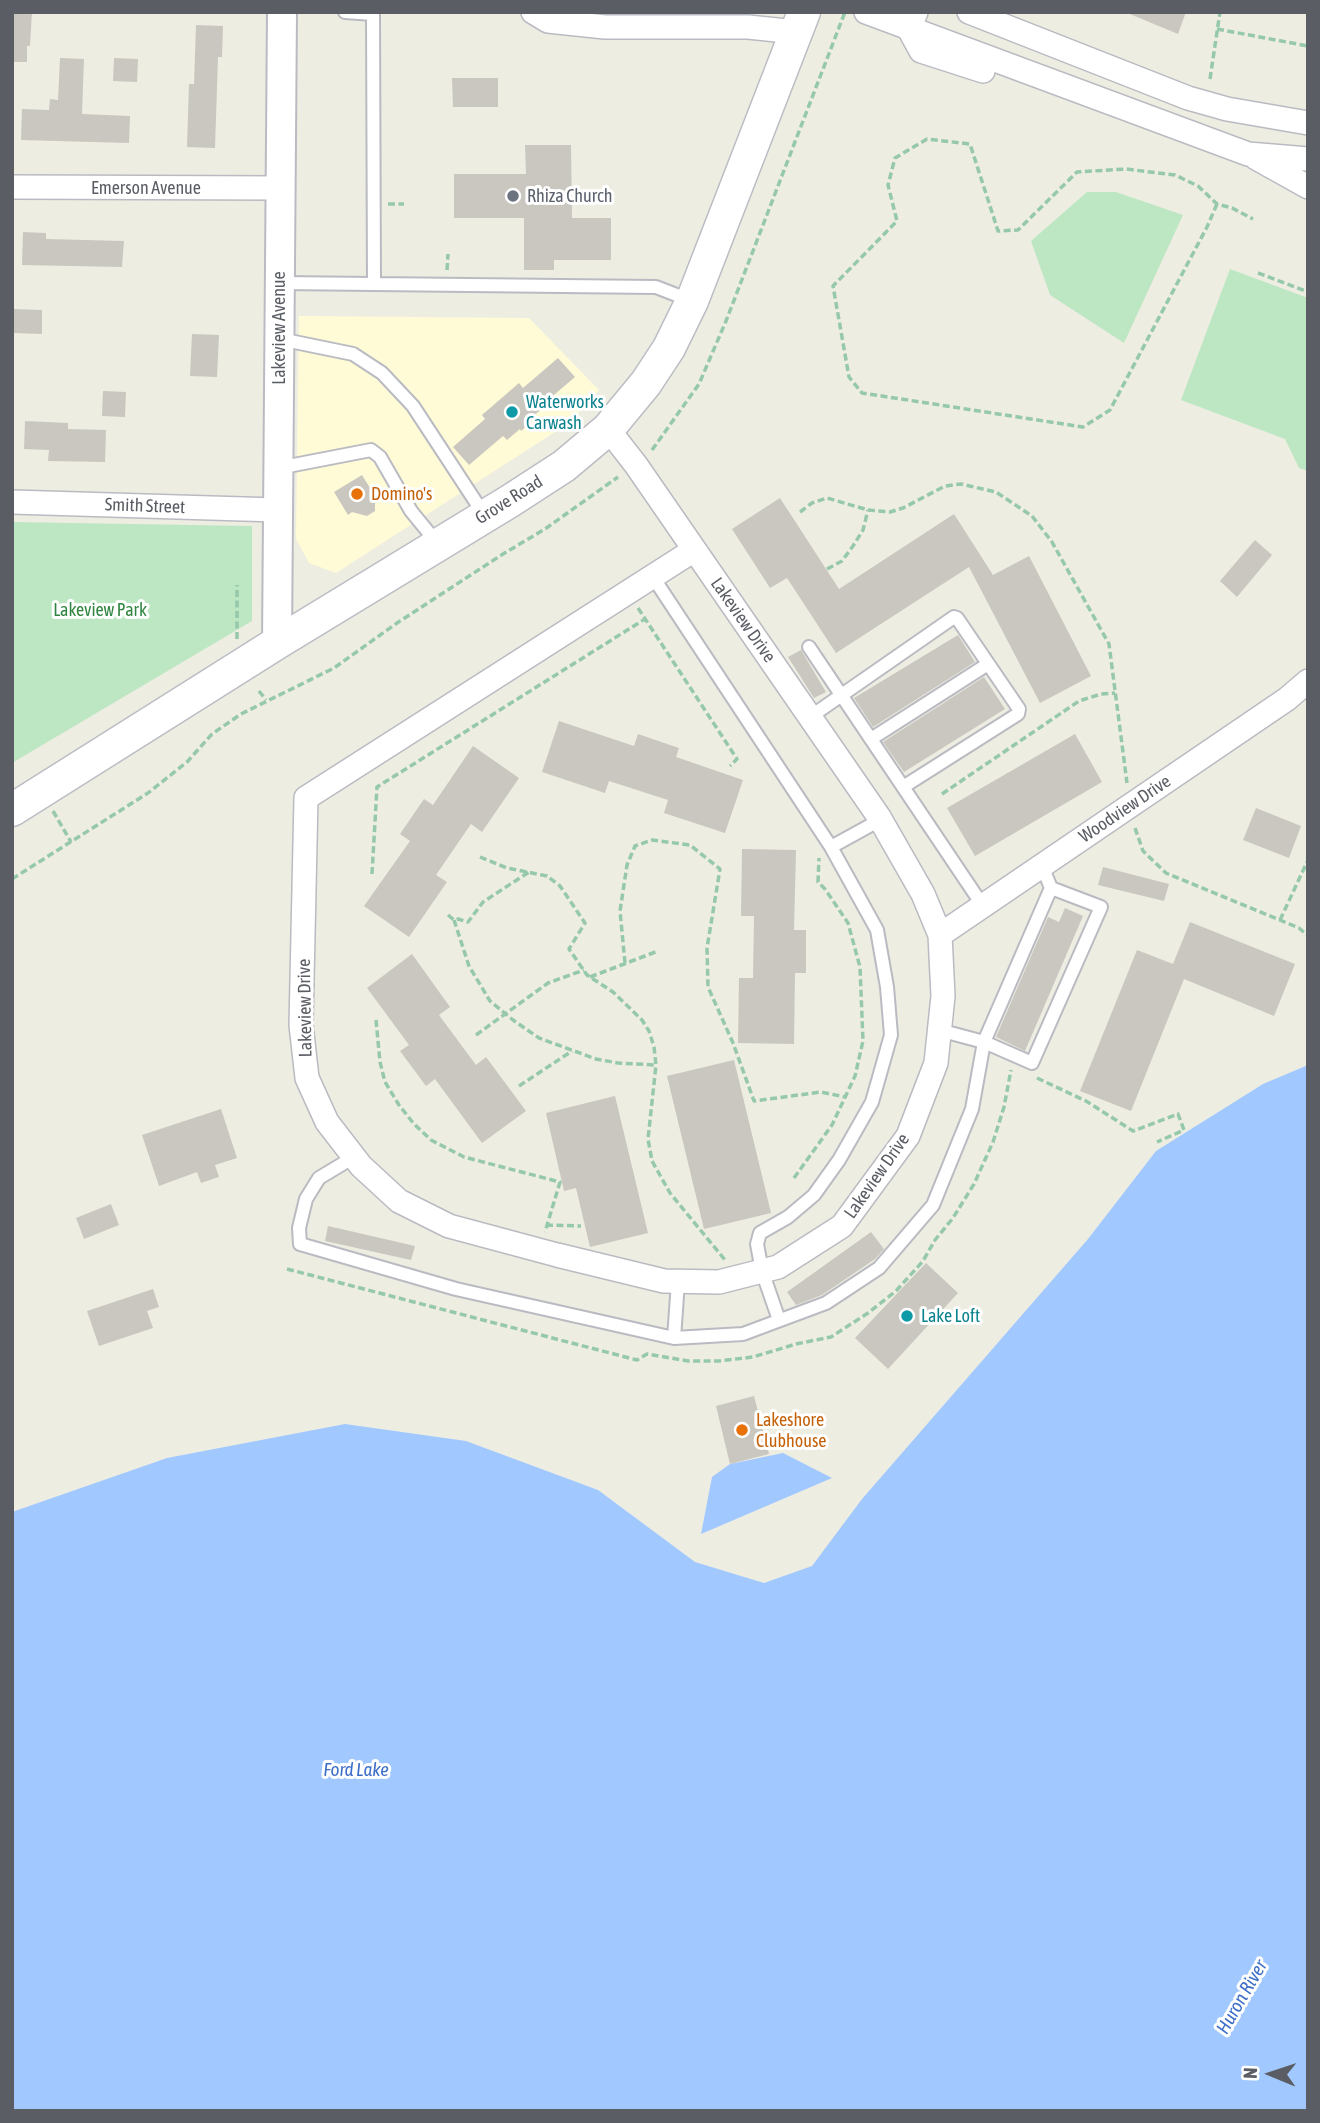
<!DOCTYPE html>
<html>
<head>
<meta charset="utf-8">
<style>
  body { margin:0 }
  #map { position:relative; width:1320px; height:2123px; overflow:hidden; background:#eeede2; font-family:"Asap Condensed",sans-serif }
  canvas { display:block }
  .frame { position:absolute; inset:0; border:14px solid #5a5d64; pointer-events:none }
  .north { position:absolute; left:1236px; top:2039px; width:70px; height:70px; -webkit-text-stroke:5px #fff; paint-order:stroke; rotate:272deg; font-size:19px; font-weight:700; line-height:28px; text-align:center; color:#5a5d64 }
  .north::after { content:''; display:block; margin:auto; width:24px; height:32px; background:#5a5d64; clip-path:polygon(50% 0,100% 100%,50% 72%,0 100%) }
</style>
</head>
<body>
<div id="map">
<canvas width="1320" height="2123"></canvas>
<div class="frame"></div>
<div class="north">N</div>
</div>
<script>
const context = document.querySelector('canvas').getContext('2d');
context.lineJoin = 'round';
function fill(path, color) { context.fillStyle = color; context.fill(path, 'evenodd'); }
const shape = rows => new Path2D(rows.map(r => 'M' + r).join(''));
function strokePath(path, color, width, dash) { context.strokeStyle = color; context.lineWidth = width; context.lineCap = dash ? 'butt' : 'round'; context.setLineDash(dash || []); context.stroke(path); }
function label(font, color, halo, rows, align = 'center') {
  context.font = font + ' "Asap Condensed",sans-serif'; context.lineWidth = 6; context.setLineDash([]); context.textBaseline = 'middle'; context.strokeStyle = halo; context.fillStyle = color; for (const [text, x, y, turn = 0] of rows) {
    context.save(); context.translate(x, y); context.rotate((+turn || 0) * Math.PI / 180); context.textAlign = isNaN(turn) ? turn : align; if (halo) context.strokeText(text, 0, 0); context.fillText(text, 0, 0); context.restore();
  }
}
fill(shape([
  [299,316,529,318,599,390,569,423,336,573,309,563,296,539]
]), '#fffbd6');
fill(shape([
  [1087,192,1116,192,1183,215,1124,343,1050,295,1031,241],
  [1230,269,1308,298,1308,471,1299,468,1285,439,1181,400],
  [12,522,252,526,252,621,12,763]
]), '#bde7c3');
fill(shape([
  [1308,1065,1308,2111,12,2111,12,1512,167,1458,345,1424,466,1441,598,1490,695,1562,764,1583,812,1566,862,1499,1088,1239,1156,1151,1263,1084],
  [783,1453,832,1478,701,1534,712,1477,730,1464]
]), '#a1c9ff');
fill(shape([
  [12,12,32,12,30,46,27,46,27,62,12,62],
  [1125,12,1186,12,1178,34],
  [196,25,223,26,222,57,218,57,215,148,187,147,189,84,194,84],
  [60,58,84,59,82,114,130,116,129,143,21,140,22,109,49,110,50,99,58,100],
  [114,58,138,59,137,82,113,81],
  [452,78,498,78,498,107,453,107],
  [525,145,571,145,572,218,611,218,611,260,554,260,554,270,524,270,524,218,454,218,454,174,526,174],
  [23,232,46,233,46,239,124,241,122,267,22,265],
  [13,309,42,310,42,334,13,333],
  [192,334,219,335,217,377,190,376],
  [558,358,575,377,541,406,543,408,532,417,534,420,521,431,520,429,507,440,503,436,469,465,453,447,485,419,482,415,519,383,523,388],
  [103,391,126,392,125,417,102,416],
  [25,421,68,423,68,429,106,430,105,462,48,461,49,450,24,449],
  [362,475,375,496,375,511,367,516,352,512,348,515,334,492],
  [780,498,839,589,954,514,993,575,1029,556,1091,676,1040,703,969,567,836,653,787,578,770,588,732,529],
  [1255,540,1272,555,1237,597,1220,581],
  [958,635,975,662,873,727,854,698],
  [801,650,826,692,814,698,788,657],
  [984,677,1005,709,904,772,883,742],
  [559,721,634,746,638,734,679,748,676,757,743,780,725,833,664,813,668,800,609,781,605,793,542,772],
  [1075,734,1102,782,975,856,947,808],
  [473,746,519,778,482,832,471,824,436,875,447,882,409,937,364,906,410,841,400,834,424,799,433,805],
  [1256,808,1301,826,1289,858,1243,840],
  [742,849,796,850,794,930,806,930,806,973,795,973,794,1044,738,1043,739,978,753,978,754,916,741,916],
  [1103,867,1169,884,1164,901,1098,885],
  [1065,908,1083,916,1025,1051,996,1037,1048,917,1059,922],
  [1190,922,1295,964,1274,1016,1184,979,1131,1111,1080,1091,1137,950,1173,964],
  [412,954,450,1007,439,1015,476,1065,486,1057,526,1111,482,1143,435,1079,426,1086,400,1051,409,1045,367,988],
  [734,1060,771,1213,704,1229,667,1076],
  [615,1096,648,1233,590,1247,576,1188,564,1191,546,1113],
  [221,1109,237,1158,215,1165,219,1177,201,1183,197,1172,159,1186,142,1135],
  [111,1204,119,1225,84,1239,76,1218],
  [328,1226,415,1246,411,1260,325,1241],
  [871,1232,884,1249,875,1259,822,1295,796,1305,787,1292],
  [926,1263,958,1293,888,1369,855,1338],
  [153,1289,159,1307,147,1311,153,1328,99,1346,87,1311],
  [754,1396,769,1454,730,1464,716,1406]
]), '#c9c7bf');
const service = shape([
  [345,12,373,14,374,284],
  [280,283,656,287,692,301],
  [280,339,353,354,382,373,413,406,485,516],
  [278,468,371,450,380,457,411,511,438,544],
  [653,577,831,847,877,930,887,987,891,1035,872,1102,839,1160,814,1195,788,1217,760,1233,757,1244,762,1271,779,1320],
  [809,647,983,906],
  [810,717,954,617,957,618,1019,709,1018,714,903,787],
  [871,739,988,664],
  [831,847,880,820],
  [939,1030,984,1042,1051,888,1042,866],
  [354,1157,319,1178,306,1199,299,1228,300,1244,456,1289,674,1338,743,1334,826,1303,879,1268,933,1205,972,1109,984,1042,1032,1063,1101,907,1051,888],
  [674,1338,678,1282]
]);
const minor = shape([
  [533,12,548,21,605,27,748,27,796,32],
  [866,12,1248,154,1308,159],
  [916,12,909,29,921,51,983,71],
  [969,12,1188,98,1227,109,1308,123],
  [1256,158,1308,187],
  [12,187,280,188],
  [608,429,636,465,879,817,923,894,940,935,943,996,936,1063,908,1136,842,1226,778,1267,719,1282,664,1281,557,1255,449,1226,399,1201,361,1166,327,1122,307,1078,301,1025,306,798,694,550],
  [12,502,277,510],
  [940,935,1287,699,1308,681]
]);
const tertiary = shape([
  [277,643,282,12]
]);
const secondary = shape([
  [12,810,277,643,510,501,564,466,608,429,646,383,669,348,692,301,804,12]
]);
strokePath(service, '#babbc2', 16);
strokePath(minor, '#babbc2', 26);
strokePath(tertiary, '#babbc2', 32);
strokePath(secondary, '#bbbdc4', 35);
strokePath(shape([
  [1217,29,1308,46],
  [1210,79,1220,12],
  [388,204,404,204],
  [1217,204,1207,227,1110,410,1083,427,862,393,849,377,833,286,897,221,888,185,895,158,927,139,970,144,998,231,1018,230,1077,172,1126,169,1175,175,1198,186,1217,204,1232,208,1253,219],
  [447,270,448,254],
  [1258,273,1308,292],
  [652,450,699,384,726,321,845,12],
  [800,512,812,503,827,498,868,510,890,512,903,508,945,486,961,484,996,492,1032,516,1052,542,1109,644,1127,783],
  [827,569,842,561,853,546,863,530,868,510],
  [638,608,737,759,730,766],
  [237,639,237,585],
  [259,691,266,700],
  [942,794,1079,701,1101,694,1115,693],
  [53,811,71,842],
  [1135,828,1143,851,1166,873,1299,928,1308,936],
  [480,857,507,868,547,876,560,886,585,923,569,949,587,975,613,992,642,1020,649,1031,654,1047,656,1065,648,1139,652,1161,670,1193,725,1260],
  [372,874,377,787,645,619],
  [12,879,148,793,187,762,212,734,241,714,334,668,397,623,503,554,545,529,618,477],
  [448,915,454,920,458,919,468,922,483,902,529,872],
  [454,920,469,966,490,1001,513,1020,539,1038,596,1059,618,1063,655,1065],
  [1280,920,1308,860],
  [625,963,620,911,627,865,635,846,652,840,690,845,720,869,707,948,708,987,733,1043,754,1101,821,1092,845,1097],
  [590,977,658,951],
  [376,1020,380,1062,385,1082,399,1105,414,1124,431,1140,464,1157,560,1182,545,1232],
  [476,1035,548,983,584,970],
  [1037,1078,1086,1101,1133,1131,1178,1114,1184,1130,1157,1142],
  [519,1086,572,1051],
  [794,1178,832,1125,855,1076,863,1041,860,967,848,923,825,889,818,882,819,858],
  [546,1225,581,1226],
  [287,1269,637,1360,647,1354,688,1361,719,1361,753,1357,796,1344,831,1337,868,1313,896,1291,923,1261,935,1240,953,1218,974,1184,993,1142,1004,1107,1011,1070]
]), '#96c8ab', 3.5, [7, 3.5]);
strokePath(service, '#fff', 12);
strokePath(minor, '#fff', 23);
strokePath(tertiary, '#fff', 28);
strokePath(secondary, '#fff', 32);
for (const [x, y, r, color] of [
  [513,196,7,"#6b7280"],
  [512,412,7,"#0f9aa8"],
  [357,494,7,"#e8710a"],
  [907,1316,7,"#0f9aa8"],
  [742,1430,7,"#e8710a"]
]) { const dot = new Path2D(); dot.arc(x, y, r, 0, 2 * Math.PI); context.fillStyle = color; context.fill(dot); strokePath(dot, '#fff', 2.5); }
label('18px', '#5a5d64', '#fff', [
  ["Emerson Avenue",146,188],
  ["Lakeview Avenue",279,328,-90],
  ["Grove Road",509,500,-32],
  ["Smith Street",145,506,2],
  ["Lakeview Drive",743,620,55],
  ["Woodview Drive",1125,809,-34],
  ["Lakeview Drive",305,1008,-91],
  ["Lakeview Drive",877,1176,-55]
]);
label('18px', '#5b616d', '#fff', [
  ["Rhiza Church",527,196]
], 'left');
label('18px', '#0d838f', '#fff', [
  ["Waterworks",526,402],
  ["Carwash",526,423],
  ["Lake Loft",921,1316]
], 'left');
label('18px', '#c56008', '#fff', [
  ["Domino's",371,494],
  ["Lakeshore",756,1420],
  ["Clubhouse",756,1441]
], 'left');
label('18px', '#308540', '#fff', [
  ["Lakeview Park",100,610]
]);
label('italic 19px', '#3e6fc8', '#fff', [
  ["Ford Lake",356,1770],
  ["Huron River",1242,1997,-60]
]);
</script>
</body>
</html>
